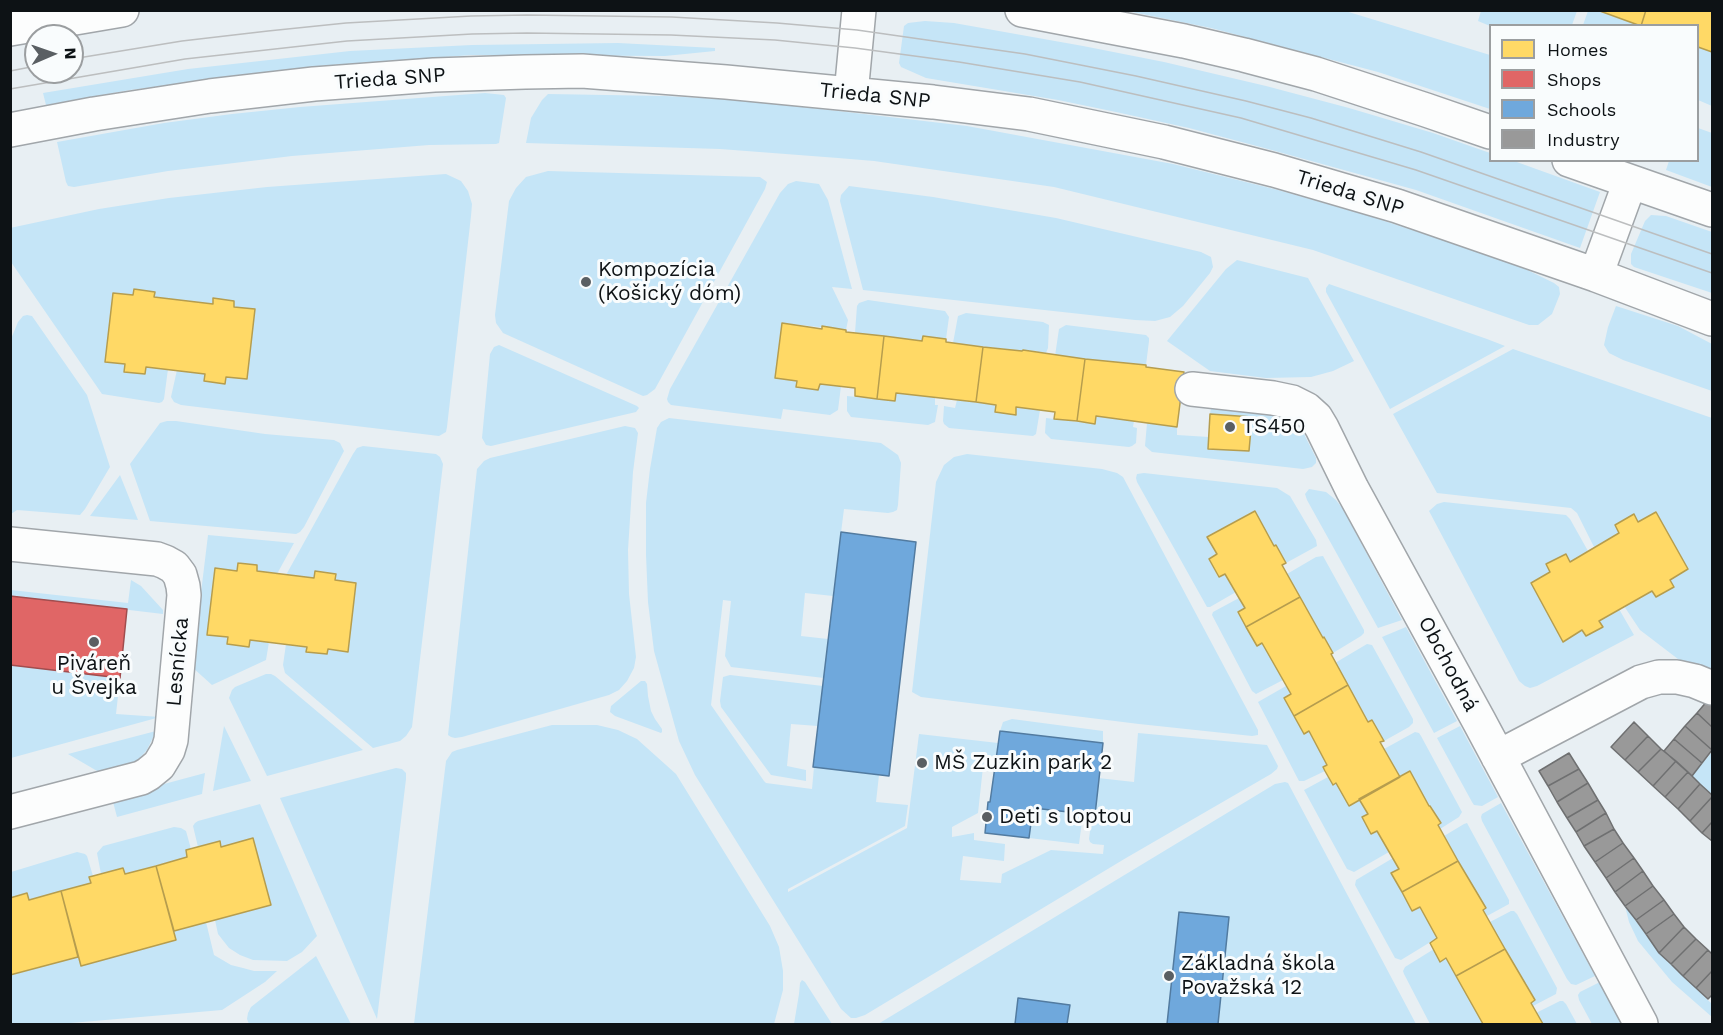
<!DOCTYPE html>
<html>
<head>
<meta charset="utf-8">
<style>
  body { margin:0 }
  #map { position:relative; width:1723px; height:1035px; overflow:hidden; background:#e8eff3; font-family:"Work Sans",sans-serif }
  canvas { display:block }
  .frame { position:absolute; inset:0; border:12px solid #0d1215; pointer-events:none }
  .legend { position:absolute; left:1489px; top:24px; width:210px; height:138px; box-sizing:border-box; background:#f9fcfd; border:2px solid #9b9ea0; margin:0; padding:8px 10px; list-style:none; font-size:18px; color:#0d1215 }
  .legend li { display:flex; align-items:center; gap:12px; height:30px }
  .legend b { width:30px; border:2px solid #9b9ea0 }
  .north { position:absolute; left:24px; top:24px; width:60px; height:60px; box-sizing:border-box; background:#f9fcfd; border:2px solid #9b9ea0; border-radius:50%; rotate:88deg; font-size:16px; font-weight:700; line-height:24px; text-align:center; color:#0d1215 }
  .north::after { content:''; display:block; margin:auto; width:21px; height:27px; background:#5a5f63; clip-path:polygon(50% 0,100% 100%,50% 72%,0 100%) }
</style>
</head>
<body>
<div id="map">
<canvas width="1723" height="1035"></canvas>
<div class="frame"></div>
<ul class="legend">
<li><b style="height:16px;background:#ffd966"></b>Homes</li>
<li><b style="height:16px;background:#e06666"></b>Shops</li>
<li><b style="height:16px;background:#6fa8dc"></b>Schools</li>
<li><b style="height:16px;background:#999"></b>Industry</li>
</ul>
<div class="north">N</div>
</div>
<script>
const context = document.querySelector('canvas').getContext('2d');
context.lineJoin = 'round';
function fill(path, color) { context.fillStyle = color; context.fill(path, 'evenodd'); }
const shape = rows => new Path2D(rows.map(r => 'M' + r).join(''));
function strokePath(path, color, width, dash) { context.strokeStyle = color; context.lineWidth = width; context.lineCap = dash ? 'butt' : 'round'; context.setLineDash(dash || []); context.stroke(path); }
function label(font, color, halo, rows, align = 'center') {
  context.font = font + ' "Work Sans",sans-serif'; context.lineWidth = 6; context.setLineDash([]); context.textBaseline = 'middle'; context.strokeStyle = halo; context.fillStyle = color; for (const [text, x, y, turn = 0] of rows) {
    context.save(); context.translate(x, y); context.rotate((+turn || 0) * Math.PI / 180); context.textAlign = isNaN(turn) ? turn : align; if (halo) context.strokeText(text, 0, 0); context.fillText(text, 0, 0); context.restore();
  }
}
fill(shape([
  [1342,10,1490,55,1490,109,1378,72,1211,28,1127,11],
  [1481,11,1481,10,1577,11,1572,25,1490,26,1478,21],
  [1588,11,1597,11,1639,25,1583,25],
  [925,21,954,23,1083,46,1164,62,1266,86,1349,108,1433,133,1490,153,1490,160,1514,161,1600,192,1580,248,1416,190,1268,149,1189,128,1116,112,1058,100,926,78,901,67,899,63,904,26,908,23],
  [618,43,715,48,715,51,665,56,472,55,320,66,130,90,46,105,43,93,188,69,350,51,472,45],
  [1698,47,1712,52,1712,106,1698,100],
  [485,93,504,95,506,98,499,143,496,144,429,145,292,156,168,171,74,187,68,186,66,182,57,142,164,123,232,114,300,107],
  [548,94,664,96,743,100,967,126,1173,164,1278,190,1369,216,1513,263,1554,283,1559,287,1560,294,1552,314,1538,325,1529,325,1313,250,1054,187,874,161,838,158,720,149,526,143,531,118,542,100],
  [1698,128,1712,133,1712,187,1666,170,1669,161,1698,160],
  [548,171,760,177,767,182,765,189,655,389,647,395,643,396,503,333,496,323,495,315,509,201,516,188,526,177],
  [446,174,461,181,468,191,472,204,471,216,447,427,446,432,439,436,181,405,174,402,171,397,177,370,205,374,204,381,224,384,234,301,213,298,213,304,154,297,154,292,134,289,133,295,113,293,105,362,168,369,164,399,162,402,159,403,102,394,11,262,10,228,99,209,169,198,267,187],
  [796,181,819,184,828,200,852,289,832,287,848,320,846,330,782,323,776,378,797,381,796,388,818,390,820,384,841,386,838,410,830,415,783,409,781,419,671,405,668,402,667,399,670,389,780,193,788,184],
  [849,186,933,197,1056,218,1201,252,1211,257,1213,267,1210,273,1183,306,1170,317,1155,321,1135,320,863,290,840,201,841,195],
  [1651,215,1666,216,1712,232,1712,293,1634,267,1631,264,1631,254,1645,221],
  [1237,260,1308,278,1354,361,1333,371,1311,377,1266,378,1210,371,1167,341,1226,269],
  [1329,284,1487,339,1505,346,1390,409,1326,292,1326,288],
  [868,300,945,311,949,317,946,339,922,341,855,333,857,306,859,303],
  [1616,306,1678,326,1712,344,1712,391,1623,360,1609,353,1604,345,1608,327],
  [966,313,1043,322,1049,325,1048,348,1046,353,1023,350,1022,351,953,343,958,316],
  [27,315,32,316,87,395,110,467,85,509,80,515,17,510,11,514,11,339,18,322,23,316],
  [1066,325,1146,335,1149,338,1149,341,1146,365,1055,356,1059,329],
  [499,345,637,406,639,408,636,412,491,446,486,445,482,438,490,354,494,347],
  [1513,349,1712,418,1712,673,1695,672,1640,630,1624,606,1652,591,1674,587,1670,580,1688,569,1656,512,1638,522,1634,515,1615,525,1619,533,1594,547,1577,513,1571,508,1437,493,1393,414],
  [896,393,935,397,935,405,938,405,935,422,928,425,851,417,847,411,847,396,894,401],
  [957,400,996,405,1016,414,1016,407,1040,410,1036,434,1033,436,949,428,944,424,943,421,944,406,955,408],
  [1212,402,1275,411,1288,419,1299,426,1304,434,1316,458,1316,463,1312,467,1303,469,1152,452,1145,446,1147,423,1177,427,1177,435,1209,437,1208,449,1249,451,1252,417,1210,414],
  [1096,416,1134,421,1133,427,1137,428,1136,443,1132,446,1129,447,1051,439,1045,433,1046,418,1095,424],
  [669,418,881,443,898,455,901,463,898,505,897,510,893,512,888,513,844,509,833,596,805,593,801,636,828,639,824,678,731,667,725,656,731,601,723,600,711,705,764,781,766,783,812,789,814,767,879,775,876,802,908,805,905,826,788,889,788,892,907,828,919,734,998,743,996,759,984,758,978,813,952,827,952,837,974,833,974,840,1005,844,1004,861,963,856,960,880,1001,883,1002,874,1051,850,1103,854,1104,845,1093,844,1090,842,1089,839,1092,815,1095,815,1098,778,1134,782,1138,733,1267,745,1278,766,1277,769,1271,774,1126,858,865,1015,856,1018,851,1018,841,1009,695,775,679,741,654,651,648,602,646,555,646,503,650,469,657,428,661,422],
  [167,421,176,421,265,434,334,440,340,443,344,451,304,527,300,532,296,534,150,521,130,464,160,423],
  [625,426,635,428,638,433,633,472,628,550,629,594,636,657,634,668,627,681,619,690,609,695,462,737,455,738,451,737,448,735,477,469,484,461,490,458],
  [363,446,436,454,440,457,443,464,412,727,406,736,400,741,373,748,285,673,283,665,286,644,307,647,307,652,326,654,328,649,348,651,356,583,335,580,335,574,315,571,314,578,286,575,353,454,357,448],
  [967,454,1102,469,1117,473,1123,477,1258,730,1258,735,1252,736,1139,724,921,697,912,692,936,482,944,465,954,457],
  [1144,473,1277,488,1290,496,1316,540,1317,546,1286,563,1276,545,1274,546,1254,511,1207,537,1217,554,1209,559,1218,577,1225,574,1236,592,1210,607,1207,607,1137,482,1136,478,1137,474],
  [120,475,138,520,90,516],
  [1309,489,1326,492,1336,500,1343,509,1402,620,1378,628,1307,500,1305,494],
  [1444,502,1566,515,1570,519,1588,551,1570,562,1546,565,1582,630,1587,636,1602,627,1599,621,1619,609,1634,635,1537,686,1530,688,1525,686,1519,681,1429,511,1437,504],
  [208,535,294,543,277,574,257,571,257,565,238,563,237,571,215,568,207,635,228,637,228,644,250,640,269,642,266,660,212,685,192,667],
  [1323,556,1364,630,1364,633,1361,636,1333,653,1325,638,1323,638,1287,574,1316,557],
  [131,580,141,586,163,610,163,614,11,596,11,590,128,603],
  [1239,598,1245,608,1246,627,1257,646,1262,643,1283,680,1256,694,1252,691,1212,615,1213,612],
  [1406,627,1457,721,1434,733,1382,637],
  [1367,644,1372,645,1413,719,1413,723,1409,727,1384,741,1372,720,1368,721,1335,663],
  [11,665,120,678,116,714,160,717,11,758],
  [266,674,271,674,275,676,363,750,267,776,229,698,232,690,235,687],
  [730,675,823,686,818,726,791,724,787,766,806,770,806,781,771,775,721,707,720,701,723,677],
  [641,681,645,681,647,684,648,696,651,711,655,719,662,729,662,732,661,733,615,716,610,712,611,706],
  [1286,686,1291,694,1284,699,1304,733,1309,731,1327,765,1323,767,1325,771,1304,781,1299,781,1258,702],
  [1012,719,1103,731,1103,743,1000,731,1003,722],
  [552,725,597,725,618,730,637,739,676,774,770,926,779,947,783,971,783,990,774,1024,414,1024,446,761,452,752,457,750],
  [224,726,251,781,213,791],
  [1460,726,1498,797,1482,806,1474,805,1472,802,1437,738],
  [156,731,147,750,136,762,104,775,68,754],
  [1415,732,1419,733,1421,736,1462,812,1459,817,1440,829,1438,825,1441,823,1431,806,1429,806,1410,771,1400,777,1384,749],
  [1712,752,1712,795,1692,776],
  [396,768,402,769,406,773,406,779,377,1019,280,798],
  [205,773,202,794,117,817,112,798],
  [1328,777,1333,785,1336,783,1359,799,1368,814,1362,817,1371,834,1377,831,1389,852,1354,872,1347,869,1304,790],
  [1285,782,1288,783,1416,1024,1218,1024,1228,917,1179,912,1167,1024,1067,1024,1069,1005,1019,998,1015,1024,878,1024,1275,784],
  [1501,803,1595,976,1576,985,1571,984,1567,979,1482,821,1481,817,1482,814],
  [260,804,317,936,302,952,287,961,253,960,240,955,229,948,218,934,215,920,271,904,253,838,221,847,198,847,193,826,195,823,198,821],
  [1033,808,1083,814,1079,844,1029,838],
  [1467,823,1509,900,1509,904,1487,916,1483,910,1486,907,1478,895,1477,895,1444,836,1464,824],
  [174,827,181,828,186,831,191,849,186,850,187,857,125,874,123,868,101,874,97,853,103,846],
  [77,852,85,854,87,856,93,876,89,877,91,883,29,900,11,898,11,872],
  [1393,858,1399,869,1392,873,1412,911,1420,907,1437,938,1401,960,1395,958,1355,885,1356,880],
  [1625,906,1659,953,1712,1004,1712,1017,1672,982,1638,941,1629,922],
  [1511,911,1514,911,1517,914,1557,988,1556,994,1533,1006,1531,1003,1535,1000,1526,983,1524,984,1490,922],
  [206,922,214,955,231,965,243,968,254,971,277,971,265,982,222,1010,59,1024,11,1024,11,975,78,957,81,965,176,940,174,931],
  [1434,949,1440,962,1446,958,1483,1024,1430,1024,1404,974,1403,971,1405,967],
  [316,956,351,1024,249,1024,247,1019,248,1013,251,1007],
  [802,980,805,982,832,1024,794,1024,799,994,800,983],
  [1600,982,1623,1024,1592,1024,1579,1000,1578,995,1580,992],
  [1560,1001,1563,1001,1566,1004,1577,1024,1543,1024,1536,1013]
]), '#c5e5f7');
const homes = shape([
  [1597,10,1646,10,1641,26,1597,10],
  [1646,10,1712,10,1712,52,1698,47,1698,26,1641,26,1646,10],
  [134,289,155,292,154,297,213,304,213,298,234,301,234,307,255,309,247,379,226,377,225,384,204,381,205,374,146,367,145,374,124,372,125,364,105,362,113,293,133,295,134,289],
  [782,323,822,329,822,326,846,330,846,332,884,336,877,399,855,396,855,388,820,384,818,390,796,387,797,381,775,378,782,323],
  [884,336,922,341,923,336,946,339,946,342,983,347,976,402,896,393,895,401,877,399,884,336],
  [983,347,1022,351,1023,350,1085,359,1077,421,1054,419,1055,412,1016,407,1016,415,995,412,996,405,976,402,983,347],
  [1085,359,1146,365,1146,367,1184,372,1177,427,1096,416,1095,424,1077,421,1085,359],
  [1210,414,1252,417,1249,451,1208,449,1210,414],
  [1255,511,1274,546,1276,545,1286,563,1282,565,1300,597,1246,627,1238,612,1245,608,1239,598,1225,574,1219,577,1209,559,1217,554,1207,537,1255,511],
  [1656,512,1688,569,1670,580,1674,587,1656,597,1652,591,1599,621,1603,627,1586,636,1582,630,1563,642,1531,583,1550,572,1546,564,1566,554,1570,562,1619,533,1615,525,1634,514,1638,522,1656,512],
  [238,563,257,565,257,571,314,578,315,571,336,574,335,580,356,583,348,652,328,649,327,654,306,652,307,647,250,640,249,647,227,644,228,637,207,635,215,568,237,571,238,563],
  [1300,597,1323,638,1324,637,1333,653,1331,654,1348,685,1294,716,1284,698,1291,694,1262,643,1257,646,1246,627,1300,597],
  [1348,685,1368,722,1372,720,1384,741,1380,742,1400,777,1349,806,1336,783,1333,785,1325,771,1323,767,1327,765,1309,731,1304,734,1294,716,1348,685],
  [1410,771,1429,806,1430,806,1441,823,1438,825,1458,861,1402,892,1391,873,1399,869,1377,831,1371,834,1362,817,1368,814,1359,799,1410,771],
  [253,838,271,905,174,931,156,866,187,857,186,850,220,841,221,847,253,838],
  [1458,861,1486,908,1483,910,1505,949,1456,976,1446,958,1440,962,1430,943,1437,938,1420,907,1412,911,1402,892,1458,861],
  [156,866,176,940,81,966,61,891,91,883,89,877,93,876,123,868,125,874,156,866],
  [61,891,78,957,10,975,10,898,27,893,29,900,61,891],
  [1505,949,1535,1000,1531,1003,1543,1024,1483,1024,1456,976,1505,949]
]);
fill(homes, '#ffd966');
strokePath(homes, '#b69d4e', 1.5);
const shops = shape([
  [10,596,127,609,120,678,10,665,10,596]
]);
fill(shops, '#e06666');
strokePath(shops, '#a14d4e', 1.5);
const schools = shape([
  [841,532,916,542,889,776,813,767,841,532],
  [1000,731,1103,743,1095,815,1033,808,1029,838,985,833,988,802,990,802,1000,731],
  [1179,912,1229,917,1218,1024,1167,1024,1179,912],
  [1018,998,1070,1005,1067,1024,1015,1024,1018,998]
]);
fill(schools, '#6fa8dc');
strokePath(schools, '#527ba0', 1.5);
const industry = shape([
  [1708,700,1712,704,1712,727,1697,713,1708,700],
  [1697,713,1712,727,1712,750,1685,726,1697,713],
  [1634,722,1648,736,1625,760,1611,747,1634,722],
  [1685,726,1712,750,1702,763,1674,739,1685,726],
  [1648,736,1661,749,1638,772,1625,760,1648,736],
  [1674,739,1702,763,1692,776,1664,751,1674,739],
  [1661,749,1676,761,1653,786,1638,772,1661,749],
  [1569,753,1579,769,1548,786,1539,771,1569,753],
  [1676,761,1688,772,1665,797,1653,786,1676,761],
  [1579,769,1588,783,1557,802,1548,786,1579,769],
  [1688,772,1700,784,1678,809,1665,797,1688,772],
  [1588,783,1598,800,1567,818,1557,802,1588,783],
  [1700,784,1712,795,1712,797,1690,821,1678,809,1700,784],
  [1712,797,1712,822,1702,833,1690,821,1712,797],
  [1598,800,1606,813,1576,832,1567,818,1598,800],
  [1606,813,1614,829,1584,846,1576,832,1606,813],
  [1712,822,1712,841,1702,833,1712,822],
  [1614,829,1623,843,1595,862,1584,846,1614,829],
  [1623,843,1634,858,1606,878,1595,862,1623,843],
  [1634,858,1643,871,1615,892,1606,878,1634,858],
  [1643,871,1653,886,1625,906,1615,892,1643,871],
  [1653,886,1664,900,1636,920,1625,906,1653,886],
  [1664,900,1674,914,1646,934,1636,920,1664,900],
  [1674,914,1684,927,1659,953,1646,934,1674,914],
  [1684,927,1696,939,1671,964,1659,953,1684,927],
  [1696,939,1708,950,1683,976,1671,964,1696,939],
  [1708,950,1712,954,1712,971,1696,988,1683,976,1708,950],
  [1712,971,1712,995,1708,999,1696,988,1712,971]
]);
fill(industry, '#999');
strokePath(industry, '#6f7071', 1.5);
const minor = shape([
  [1022,10,1184,41,1244,55,1316,74,1426,110,1490,132],
  [10,29,122,10],
  [851,94,859,10],
  [10,130,94,114,210,96,314,84,434,75,525,72,582,71,726,82,933,102,1029,114,1164,142,1274,170,1397,206,1596,275,1712,319],
  [1569,160,1712,210],
  [1596,275,1630,182],
  [1192,389,1273,398,1292,402,1306,409,1316,418,1322,428,1352,489,1479,721,1641,1024],
  [10,544,157,559,165,562,174,567,180,575,183,586,184,595,171,740,168,750,159,765,148,774,141,778,10,812],
  [1498,757,1641,682,1659,677,1677,677,1695,681,1712,688]
]);
strokePath(minor, '#a1a6aa', 36);
strokePath(minor, '#fcfdfd', 33);
strokePath(shape([
  [72,59,182,41,268,31,346,23,471,16,527,15,672,17,777,23,857,30,1025,54,1136,76,1246,101,1311,118,1421,152,1712,254],
  [10,71,36,66],
  [10,89,185,59,347,41,472,34,527,33,671,35,775,40,855,48,959,62,1080,82,1241,118,1416,170,1712,273]
]), '#bcbebf', 1.5);
for (const [x, y, r, color] of [
  [586,282,6,"#5a5f63"],
  [1230,427,6,"#5a5f63"],
  [94,642,6,"#5a5f63"],
  [922,763,6,"#5a5f63"],
  [987,817,6,"#5a5f63"],
  [1169,976,6,"#5a5f63"]
]) { const dot = new Path2D(); dot.arc(x, y, r, 0, 2 * Math.PI); context.fillStyle = color; context.fill(dot); strokePath(dot, '#f9fcfd', 2); }
label('21px', '#0d1215', '#f9fcfd', [
  ["Trieda SNP",390,79,-4],
  ["Trieda SNP",875,96,6],
  ["Trieda SNP",1350,193,17],
  ["Lesnícka",178,662,-85],
  ["Obchodná",1448,664,62]
]);
label('21px', '#0d1215', '#f9fcfd', [
  ["Kompozícia",598,270],
  ["(Košický dóm)",598,294],
  ["TS450",1242,427],
  ["Piváreň",94,664,"center"],
  ["u Švejka",94,688,"center"],
  ["MŠ Zuzkin park 2",934,763],
  ["Deti s loptou",999,817],
  ["Základná škola",1181,964],
  ["Považská 12",1181,988]
], 'left');
</script>
</body>
</html>
